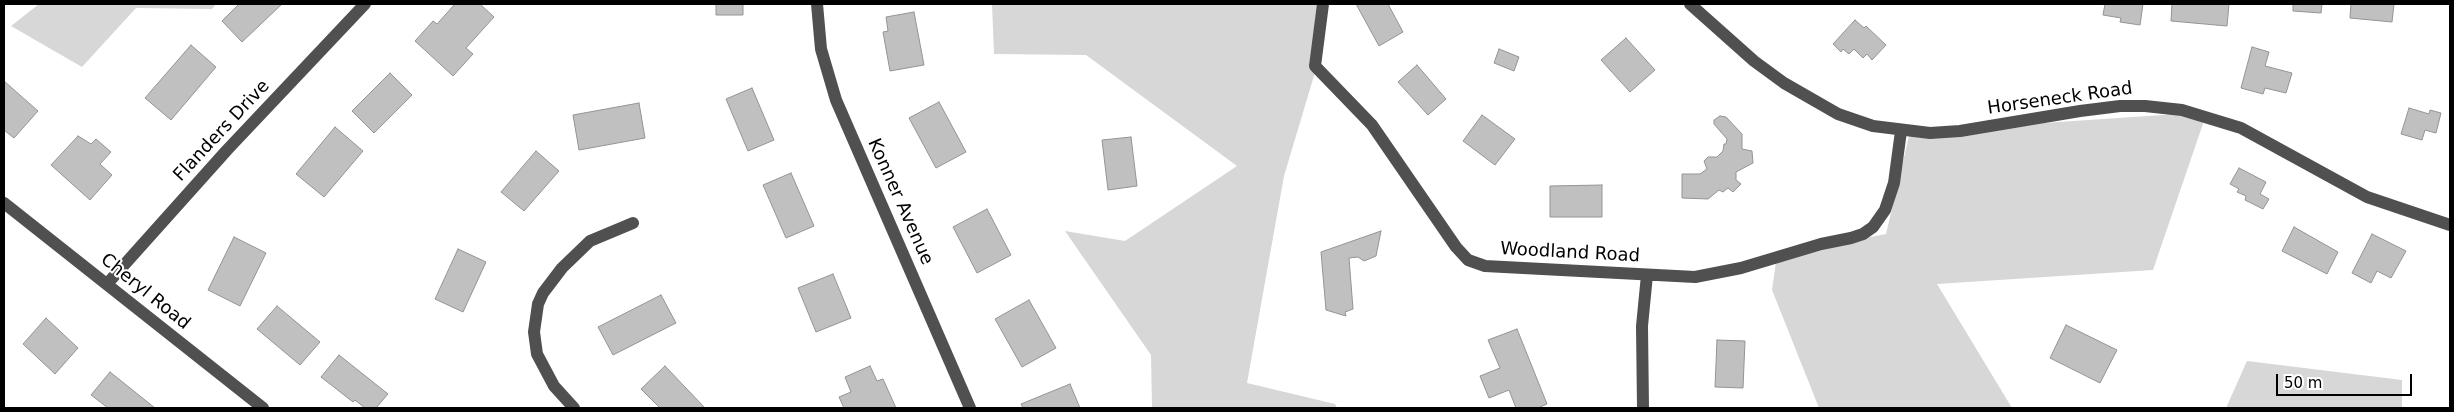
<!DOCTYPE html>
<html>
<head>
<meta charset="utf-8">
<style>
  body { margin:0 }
  #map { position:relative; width:2454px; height:412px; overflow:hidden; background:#fff; font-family:"DejaVu Sans",sans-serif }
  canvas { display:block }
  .frame { position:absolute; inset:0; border:5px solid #000; pointer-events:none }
  .scale { position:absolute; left:2276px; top:374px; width:136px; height:22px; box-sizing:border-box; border:2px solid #000; border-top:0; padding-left:6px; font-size:15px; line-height:18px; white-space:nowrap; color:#000; -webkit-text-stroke:4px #fff; paint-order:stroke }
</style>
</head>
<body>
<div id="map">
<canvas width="2454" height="412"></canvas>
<div class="frame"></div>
<div class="scale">50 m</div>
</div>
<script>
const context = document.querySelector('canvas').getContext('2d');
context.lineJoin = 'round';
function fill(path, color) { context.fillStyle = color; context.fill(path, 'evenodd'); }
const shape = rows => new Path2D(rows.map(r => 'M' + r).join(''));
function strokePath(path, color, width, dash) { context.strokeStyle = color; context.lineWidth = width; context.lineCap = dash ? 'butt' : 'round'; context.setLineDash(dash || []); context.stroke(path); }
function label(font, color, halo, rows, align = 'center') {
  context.font = font + ' "DejaVu Sans",sans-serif'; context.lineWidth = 4; context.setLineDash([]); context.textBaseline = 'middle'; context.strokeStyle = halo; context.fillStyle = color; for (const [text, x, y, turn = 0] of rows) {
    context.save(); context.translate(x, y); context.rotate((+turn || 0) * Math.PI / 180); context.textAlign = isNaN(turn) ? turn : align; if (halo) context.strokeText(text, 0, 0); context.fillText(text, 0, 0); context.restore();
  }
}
fill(shape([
  [39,4,216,4,212,9,136,8,82,67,11,26],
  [992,4,1323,4,1319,59,1284,176,1247,383,1335,404,1337,408,1152,408,1151,355,1065,231,1125,241,1237,166,1086,55,994,54],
  [2207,112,2153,270,1937,284,2012,408,1819,408,1772,290,1777,255,1886,234,1910,132],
  [2247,361,2402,380,2402,408,2226,408]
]), '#d7d7d7');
const building = shape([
  [239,4,282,4,242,42,222,21,239,4],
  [455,4,480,4,494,17,466,48,473,54,453,76,415,41,433,21,437,24,455,4],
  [716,4,743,4,743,15,716,15,716,4],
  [1356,4,1388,4,1403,32,1379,46,1356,4],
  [2105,4,2143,4,2140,25,2120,22,2121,18,2103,15,2105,4],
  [2172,4,2229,4,2227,26,2171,21,2172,4],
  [2293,4,2322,4,2321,13,2293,11,2293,4],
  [2351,4,2394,4,2392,22,2350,18,2351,4],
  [914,12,924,65,890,71,883,32,888,31,886,17,914,12],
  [1855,20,1864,28,1866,26,1886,45,1872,60,1867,54,1863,58,1854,49,1849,54,1843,49,1841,52,1833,44,1855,20],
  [1626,38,1655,70,1630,92,1601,60,1626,38],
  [191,45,216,67,171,120,145,98,191,45],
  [2252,47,2269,52,2265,66,2292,73,2286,93,2265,88,2263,94,2241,88,2252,47],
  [1499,49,1519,57,1514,71,1494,63,1499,49],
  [1417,65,1446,99,1428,115,1398,82,1417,65],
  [390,73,412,95,374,133,352,111,390,73],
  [4,81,38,111,14,138,4,130,4,81],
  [752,88,774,140,748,151,726,99,752,88],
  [939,102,966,152,936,168,909,118,939,102],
  [639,103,645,138,579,150,573,115,639,103],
  [2409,108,2429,114,2430,110,2441,113,2436,133,2425,130,2422,140,2401,134,2409,108],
  [1482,115,1515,139,1495,165,1463,141,1482,115],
  [1720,116,1726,117,1742,134,1742,149,1752,151,1753,163,1736,172,1736,180,1741,184,1733,192,1728,188,1723,192,1719,190,1708,199,1682,198,1682,174,1700,174,1707,169,1704,161,1708,157,1717,157,1723,151,1724,144,1726,144,1727,139,1714,124,1714,120,1720,116],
  [335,127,363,151,324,197,296,174,335,127],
  [78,136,91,144,96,139,111,152,100,164,112,175,90,200,51,165,78,136],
  [1131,137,1137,186,1108,190,1102,140,1131,137],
  [536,151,559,171,524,211,501,192,536,151],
  [2239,168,2266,182,2260,194,2269,199,2263,209,2245,200,2246,196,2237,192,2239,189,2230,184,2239,168],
  [791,173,814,226,786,238,763,185,791,173],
  [1602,185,1602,217,1550,217,1550,186,1602,185],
  [987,209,1011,255,977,273,953,227,987,209],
  [2294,227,2338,252,2327,274,2282,251,2294,227],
  [1381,231,1376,256,1364,261,1358,257,1349,258,1353,309,1345,312,1346,316,1326,310,1321,252,1381,231],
  [2372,234,2406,251,2391,278,2377,271,2371,283,2352,273,2372,234],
  [234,237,266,253,240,306,208,290,234,237],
  [458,249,486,262,463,312,435,299,458,249],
  [833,274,851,318,816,332,798,288,833,274],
  [661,295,676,323,613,355,598,327,661,295],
  [1029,300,1056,348,1022,367,995,319,1029,300],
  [277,306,320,342,300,365,257,329,277,306],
  [46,318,78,348,55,374,23,344,46,318],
  [2066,325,2117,350,2100,383,2050,358,2066,325],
  [1517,329,1547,404,1538,408,1516,408,1509,390,1489,398,1480,376,1500,368,1488,340,1517,329],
  [1717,340,1745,341,1743,388,1715,387,1717,340],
  [339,355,388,394,376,408,365,408,355,400,353,402,321,377,339,355],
  [665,366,705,408,660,408,641,389,665,366],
  [870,366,877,381,883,379,896,408,844,408,839,397,851,392,845,377,870,366],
  [110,372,155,408,108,408,91,395,110,372],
  [1070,384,1080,408,1023,408,1021,404,1070,384]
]);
fill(building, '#c0c0c0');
strokePath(building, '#949494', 1);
strokePath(shape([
  [817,4,821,49,836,100,970,408],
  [1323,4,1315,66,1372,125,1456,247,1468,260,1485,266,1695,277,1741,268,1821,244,1851,238,1863,234,1873,227,1885,210,1894,183,1901,131],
  [1690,4,1754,61,1784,83,1838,114,1873,126,1930,133,1960,131,2080,111,2120,106,2145,106,2182,110,2241,128,2367,197,2450,225],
  [4,203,263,408],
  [107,284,227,150,365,4],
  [574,408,554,386,537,354,534,332,538,304,543,293,562,268,590,241,633,223],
  [1643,408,1642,326,1647,275]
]), '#505050', 12);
label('18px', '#000', '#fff', [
  ["Horseneck Road",2060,99,-8],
  ["Flanders Drive",222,131,-47],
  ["Konner Avenue",900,202,66],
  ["Woodland Road",1570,253,3],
  ["Cheryl Road",145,292,39]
]);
</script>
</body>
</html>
